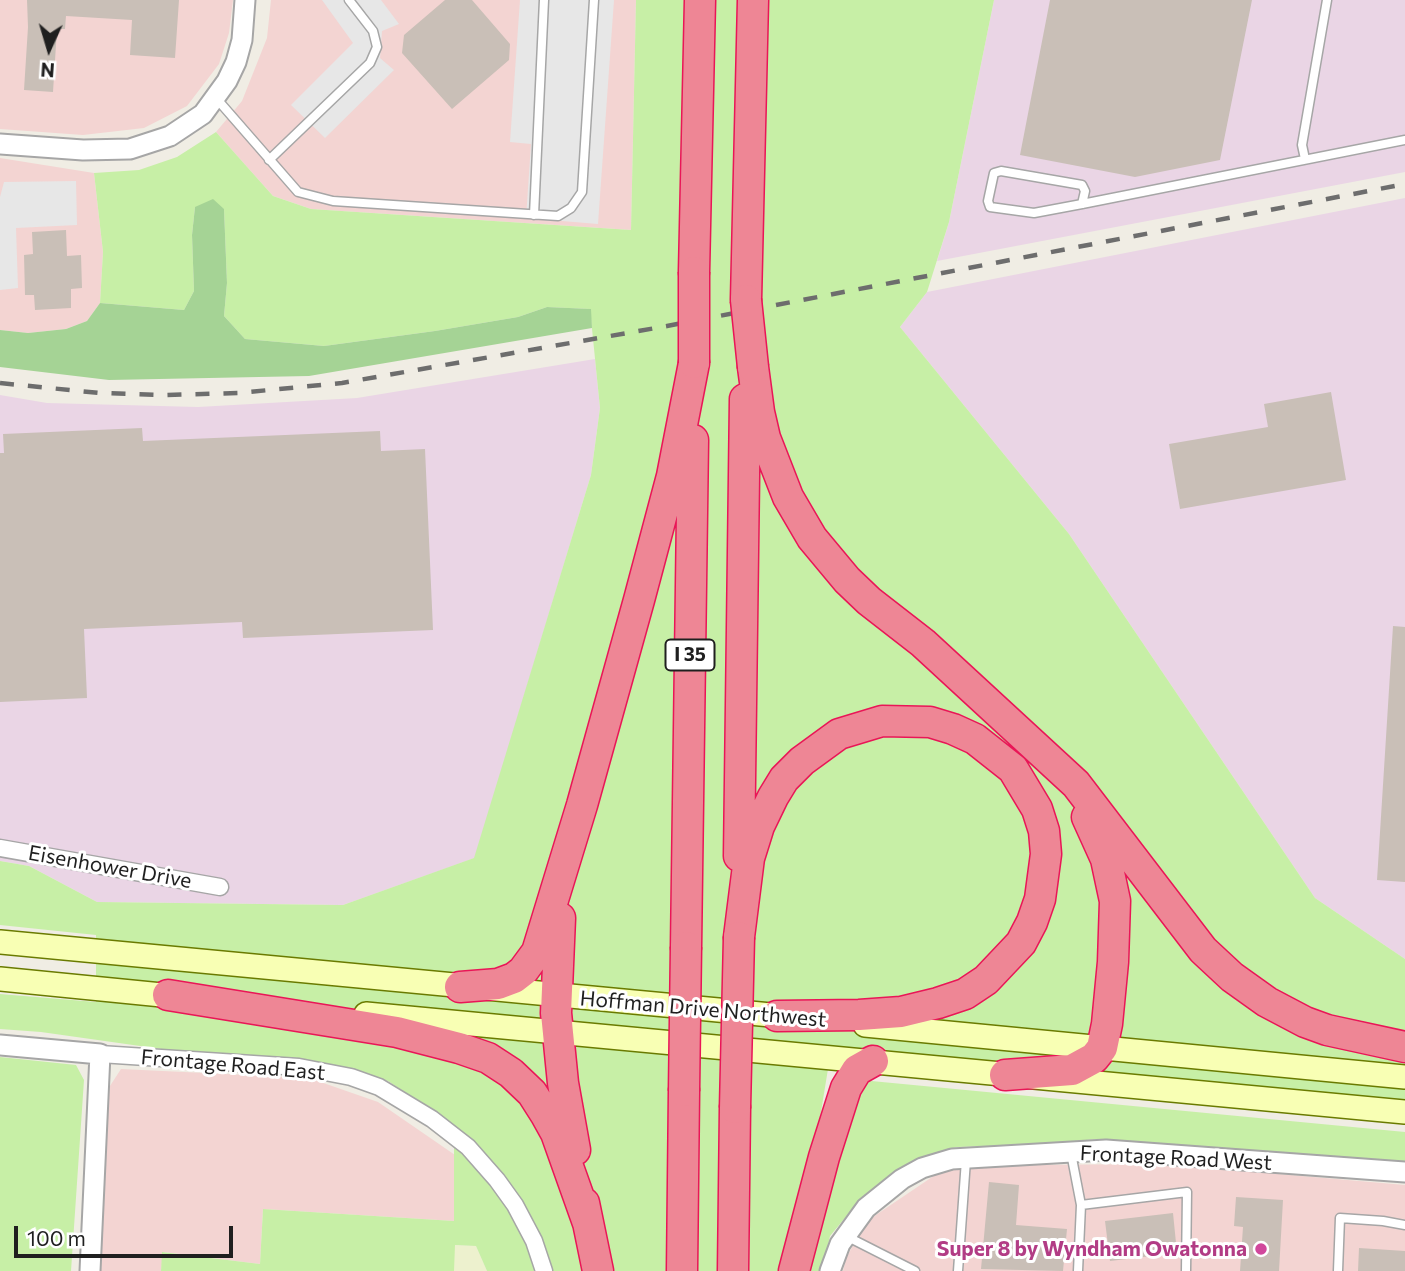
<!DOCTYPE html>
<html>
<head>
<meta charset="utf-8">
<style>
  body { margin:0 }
  #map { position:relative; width:1405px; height:1271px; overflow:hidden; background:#f0ede4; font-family:Commissioner,sans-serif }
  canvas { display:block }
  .north { position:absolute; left:14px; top:14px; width:70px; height:70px; -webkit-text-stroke:5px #fff; paint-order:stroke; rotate:184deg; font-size:19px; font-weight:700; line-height:28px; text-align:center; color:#1f1f1f }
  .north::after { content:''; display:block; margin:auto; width:24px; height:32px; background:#1f1f1f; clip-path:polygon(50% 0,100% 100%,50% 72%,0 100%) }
  .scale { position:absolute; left:14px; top:1226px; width:219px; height:32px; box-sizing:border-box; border:4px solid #1f1f1f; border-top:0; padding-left:9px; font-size:21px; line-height:24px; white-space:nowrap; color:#1f1f1f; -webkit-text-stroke:5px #fff; paint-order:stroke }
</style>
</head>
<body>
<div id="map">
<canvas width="1405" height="1271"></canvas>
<div class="north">N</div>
<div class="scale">100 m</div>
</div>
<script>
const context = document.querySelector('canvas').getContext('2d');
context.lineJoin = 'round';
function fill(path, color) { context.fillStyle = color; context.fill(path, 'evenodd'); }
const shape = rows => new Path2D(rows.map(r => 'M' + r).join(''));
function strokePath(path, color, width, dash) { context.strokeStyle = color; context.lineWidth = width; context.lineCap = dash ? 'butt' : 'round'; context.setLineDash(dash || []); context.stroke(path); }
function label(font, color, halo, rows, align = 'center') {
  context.font = font + ' Commissioner,sans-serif'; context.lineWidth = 6; context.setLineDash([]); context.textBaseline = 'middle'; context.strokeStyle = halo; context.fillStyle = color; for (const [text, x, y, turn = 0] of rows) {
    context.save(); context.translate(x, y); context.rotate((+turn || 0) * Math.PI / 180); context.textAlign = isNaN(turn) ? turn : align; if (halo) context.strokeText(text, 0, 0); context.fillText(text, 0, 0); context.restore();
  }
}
fill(shape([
  [0,0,233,0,229,33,219,64,187,106,144,128,83,135,0,129],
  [271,0,636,0,631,230,311,209,273,196,216,132,242,101,267,38],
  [0,158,94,173,103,252,100,303,87,321,66,329,28,333,0,330],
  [121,1069,309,1078,378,1102,455,1155,454,1221,263,1209,260,1264,163,1252,161,1271,100,1271,108,1089],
  [1164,1164,1405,1185,1405,1271,843,1271,846,1258,867,1221,944,1169,1016,1165]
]), '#f3d4d2');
fill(shape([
  [994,0,1405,0,1405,172,937,261,949,222],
  [1405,198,1405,959,1315,898,1069,534,900,327,927,292],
  [595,359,600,408,591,475,475,858,343,905,97,902,29,866,0,861,0,395,47,403,198,407,357,398]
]), '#ead5e5');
fill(shape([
  [454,1245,476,1246,487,1271,454,1271]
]), '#edf1ce');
fill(shape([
  [636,0,994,0,949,222,927,292,900,327,1069,534,1315,898,1405,959,1405,1123,961,1078,884,1076,828,1069,817,1136,808,1156,800,1201,778,1271,487,1271,476,1246,455,1245,454,1271,161,1271,162,1252,260,1264,263,1209,454,1221,454,1125,388,1081,41,1032,0,1029,0,994,96,1002,96,935,0,925,0,861,29,866,97,902,343,905,474,858,591,475,600,408,590,309,547,307,518,317,435,331,324,346,245,339,224,316,227,283,224,209,195,207,192,235,194,291,184,310,100,303,103,252,94,173,139,170,177,157,216,132,273,196,311,209,631,230],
  [0,1057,76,1065,84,1080,71,1271,0,1271],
  [861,1080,1405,1132,1405,1162,1097,1139,1034,1145,957,1147,931,1154,863,1196,830,1236,823,1271,798,1271]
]), '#c7efa6');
fill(shape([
  [213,199,224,209,227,283,224,316,245,339,324,346,435,331,518,317,547,307,591,309,592,328,309,376,109,380,0,367,0,330,28,333,66,329,87,321,100,303,184,310,194,291,192,235,195,207]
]), '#a5d395');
fill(shape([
  [322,0,381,0,399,24,382,31,380,58,394,70,325,138,291,105,353,43],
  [520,0,614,0,598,224,526,218,531,144,510,142],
  [76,181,77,225,16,228,18,288,0,290,0,197,4,182]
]), '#e7e7e7');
fill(shape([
  [27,0,179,0,175,58,130,55,132,20,66,16,65,29,57,29,53,92,24,90,28,27],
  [445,0,472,0,510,44,509,60,452,109,402,53,404,35],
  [1050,0,1252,0,1220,160,1135,177,1020,155],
  [66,230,67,256,81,255,82,288,71,289,71,308,35,310,34,295,25,295,24,255,33,254,32,232],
  [1331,392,1346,480,1180,509,1169,444,1268,427,1264,404],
  [142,428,143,441,380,431,381,451,425,449,433,630,243,638,242,622,84,629,87,698,0,702,0,453,4,453,3,434],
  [1393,626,1405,627,1405,882,1377,880],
  [989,1182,1019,1185,1016,1225,1067,1229,1063,1271,981,1269],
  [1236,1197,1283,1200,1279,1271,1240,1271,1243,1227,1234,1226],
  [1173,1213,1177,1253,1110,1261,1105,1221],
  [1359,1248,1405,1251,1405,1271,1358,1271]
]), '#c9bfb7');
const service = shape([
  [216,98,298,192,333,201,558,216,571,208,582,192,594,0],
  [1305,159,1302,145,1327,0],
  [269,160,370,63,377,47,373,31,349,0],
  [1082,204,1085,191,1082,185,1001,171,994,173,988,201,990,207,1034,213,1082,204,1405,140],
  [534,215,544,0],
  [1071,1153,1081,1205,1078,1271],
  [1081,1205,1187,1192,1186,1271],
  [846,1236,915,1271],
  [958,1271,966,1160],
  [1338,1271,1340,1218,1383,1221,1405,1225]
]);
const minor = shape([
  [0,848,220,887],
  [100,1054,299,1067,351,1077,379,1087,432,1119,468,1147,497,1180,515,1205,534,1241,544,1271]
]);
const tertiary = shape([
  [0,144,83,150,130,149,170,136,203,114,227,81,236,62,242,40,245,0],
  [0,1045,100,1054,90,1271],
  [830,1271,840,1244,866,1208,902,1179,922,1168,952,1159,1106,1150,1405,1172]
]);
const secondary = shape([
  [0,942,792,1017],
  [0,979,182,997],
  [366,1014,1405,1112],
  [865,1025,1405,1077]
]);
const motorway = shape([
  [694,272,700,0],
  [746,300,753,0],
  [753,367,759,412,765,438,788,497,812,538,847,580,869,601,923,643,1076,784,1203,950,1232,977,1267,1002,1305,1022,1327,1030,1405,1047],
  [739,856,745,399],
  [560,918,556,1013,563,1083,575,1150],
  [739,937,749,858,759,826,773,797,784,779,802,761,839,734,882,721,930,722,953,729,975,739,1013,769,1037,809,1044,831,1046,854,1040,899,1032,922,1021,943,986,980,965,994,938,1003,901,1012,859,1015,777,1016],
  [686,947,693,440],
  [460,987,498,984,514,978,523,971,537,952,582,805,639,600,672,476,694,363],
  [168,995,397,1032,459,1048,488,1058,511,1073,532,1093,546,1115,556,1133,588,1223],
  [1005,1075,1072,1070,1094,1058,1102,1048,1107,1024,1113,962,1115,901,1106,859,1087,817],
  [584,1203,598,1271],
  [682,1271,684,1091],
  [733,1271,735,1108],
  [794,1271,824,1157,846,1088,857,1070,873,1061]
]);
strokePath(service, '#a6a6a6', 11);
strokePath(minor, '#a6a6a6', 19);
strokePath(tertiary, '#a6a6a6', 23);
strokePath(secondary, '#6a7b00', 26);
strokePath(motorway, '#e91657', 33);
strokePath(service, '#fff', 8);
strokePath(minor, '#fff', 16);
strokePath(tertiary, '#fff', 19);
strokePath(secondary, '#f8ffb4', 23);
strokePath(motorway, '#ee8695', 30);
strokePath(shape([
  [0,383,99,393,166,395,238,393,342,383,667,326,1405,184]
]), '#6d6d6d', 4.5, [14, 14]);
const motorwayBridge = shape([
  [746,300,753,367],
  [694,363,694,272],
  [684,1091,686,947],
  [735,1108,739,937]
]);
strokePath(motorwayBridge, '#e91657', 33, []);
strokePath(motorwayBridge, '#ee8695', 30);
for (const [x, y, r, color] of [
  [1261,1249,7,"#d1479c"]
]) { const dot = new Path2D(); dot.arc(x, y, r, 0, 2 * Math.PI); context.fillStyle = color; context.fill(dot); strokePath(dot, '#fff', 2.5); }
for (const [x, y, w] of [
  [690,655,49]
]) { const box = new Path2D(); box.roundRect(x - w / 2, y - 15.5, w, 31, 5); context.fillStyle = '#fff'; context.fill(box); strokePath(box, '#1f1f1f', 2); }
label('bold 19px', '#1f1f1f', null, [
  ["I 35",690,655]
]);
label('21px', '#1f1f1f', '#fff', [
  ["Eisenhower Drive",110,867,10],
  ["Hoffman Drive Northwest",703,1009,5],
  ["Frontage Road East",233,1065,5],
  ["Frontage Road West",1176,1158,3]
]);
label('bold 21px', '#b23c85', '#fff', [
  ["Super 8 by Wyndham Owatonna",1247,1249]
], 'right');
</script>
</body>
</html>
